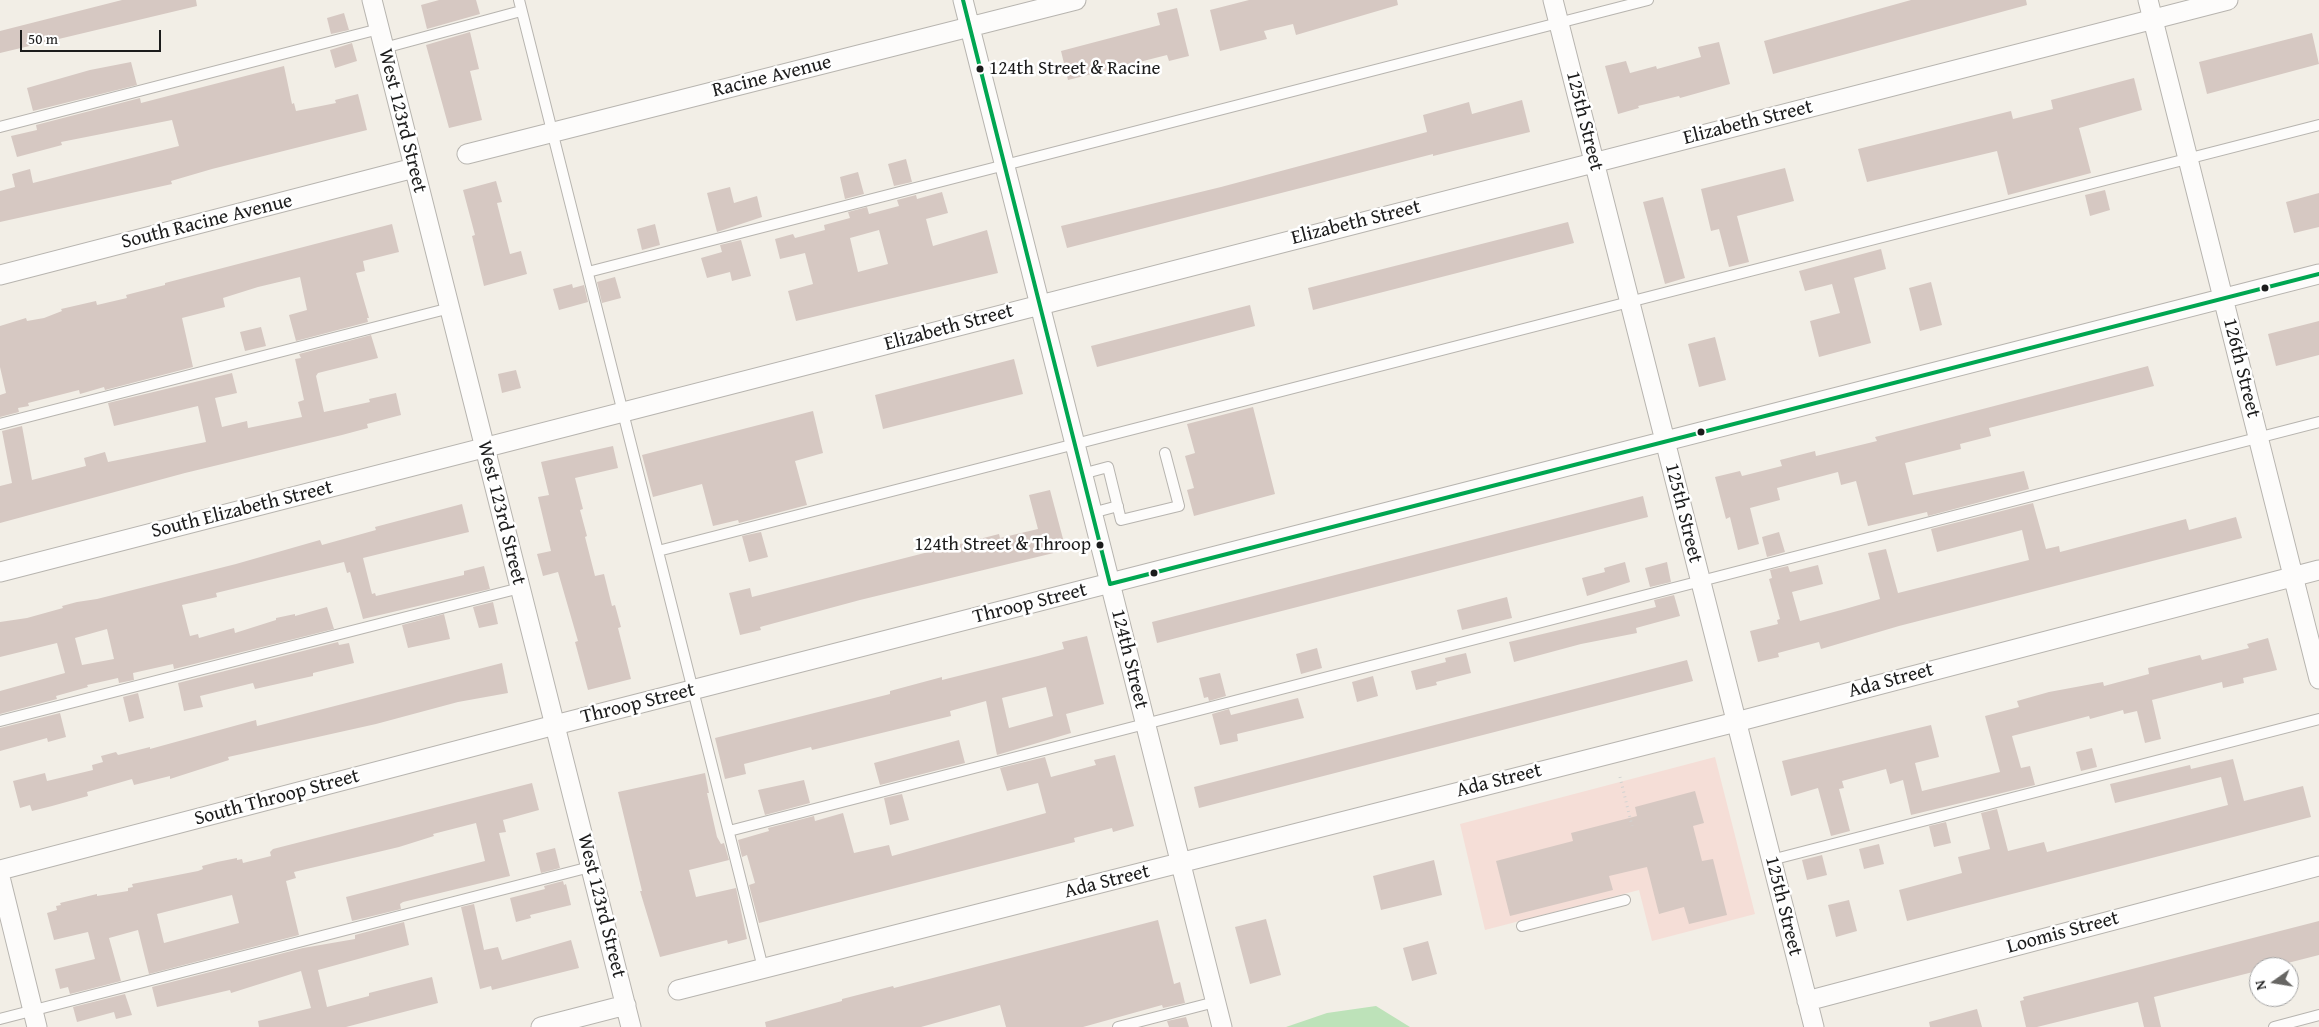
<!DOCTYPE html>
<html>
<head>
<meta charset="utf-8">
<style>
  body { margin:0 }
  #map { position:relative; width:2319px; height:1027px; overflow:hidden; background:#f2eee6; font-family:"Gentium Book Plus",serif }
  canvas { display:block }
  .north { position:absolute; left:2249px; top:957px; width:50px; height:50px; box-sizing:border-box; background:#fff; border:1px solid #a4a4a4; border-radius:50%; rotate:257deg; font-size:14px; font-weight:700; line-height:20px; text-align:center; color:#1c1c1c }
  .north::after { content:''; display:block; margin:auto; width:18px; height:22px; background:#676663; clip-path:polygon(50% 0,100% 100%,50% 72%,0 100%) }
  .scale { position:absolute; left:20px; top:30px; width:141px; height:22px; box-sizing:border-box; border:2px solid #1c1c1c; border-top:0; padding-left:6px; font-size:15px; line-height:18px; white-space:nowrap; color:#1c1c1c; -webkit-text-stroke:4px #fff; paint-order:stroke }
</style>
</head>
<body>
<div id="map">
<canvas width="2319" height="1027"></canvas>
<div class="north">N</div>
<div class="scale">50 m</div>
</div>
<script>
const context = document.querySelector('canvas').getContext('2d');
context.lineJoin = 'round';
function fill(path, color) { context.fillStyle = color; context.fill(path, 'evenodd'); }
const shape = rows => new Path2D(rows.map(r => 'M' + r).join(''));
function strokePath(path, color, width, dash) { context.strokeStyle = color; context.lineWidth = width; context.lineCap = dash ? 'butt' : 'round'; context.setLineDash(dash || []); context.stroke(path); }
function label(font, color, halo, rows, align = 'center') {
  context.font = font + ' "Gentium Book Plus",serif'; context.lineWidth = 5; context.setLineDash([]); context.textBaseline = 'middle'; context.strokeStyle = halo; context.fillStyle = color; for (const [text, x, y, turn = 0] of rows) {
    context.save(); context.translate(x, y); context.rotate((+turn || 0) * Math.PI / 180); context.textAlign = isNaN(turn) ? turn : align; if (halo) context.strokeText(text, 0, 0); context.fillText(text, 0, 0); context.restore();
  }
}
fill(shape([
  [1715,757,1755,914,1652,941,1639,890,1485,930,1460,824]
]), '#f5ded7');
fill(shape([
  [1376,1006,1410,1027,1286,1027,1327,1013]
]), '#bde2b9');
fill(shape([
  [122,0,196,0,197,6,0,53,0,31],
  [439,0,476,0,480,14,427,29,421,5],
  [1249,0,1397,0,1398,5,1296,35,1293,24,1264,31,1267,39,1220,51,1210,10],
  [1911,0,2026,0,2027,5,1773,74,1764,41],
  [1177,8,1189,56,1169,61,1167,55,1068,80,1061,51,1160,25,1157,13],
  [344,13,349,30,331,34,327,18],
  [470,32,479,69,470,71,482,120,449,128,426,45],
  [2312,33,2319,64,2207,94,2199,62],
  [1719,42,1730,84,1680,98,1679,96,1638,106,1639,108,1618,114,1605,66,1626,61,1630,73,1656,66,1657,69,1701,57,1698,47],
  [352,43,357,61,335,68,330,50],
  [131,62,137,85,33,111,27,88,90,70],
  [284,66,292,104,294,103,296,111,336,103,335,100,358,94,367,130,212,169,171,181,172,184,0,222,0,191,15,187,12,174,30,169,33,183,179,146,172,120,61,142,62,145,17,157,11,136,37,130,36,125,140,98,141,103],
  [2134,78,2142,110,2079,128,2091,173,2008,195,1997,151,1867,182,1858,149,2011,111,2013,119,2053,109,2051,100],
  [1522,100,1530,132,1433,156,1433,154,1067,248,1061,226,1221,187,1427,132,1423,115,1448,108,1469,102,1472,114],
  [906,159,912,182,894,186,888,164],
  [1785,168,1794,201,1737,216,1749,262,1729,267,1719,229,1711,231,1701,189],
  [858,172,864,194,845,199,840,177],
  [496,181,502,202,497,203,510,254,521,251,527,274,484,286,472,236,475,235,463,190],
  [730,187,734,203,757,196,762,217,717,232,707,193],
  [2105,190,2110,210,2090,216,2085,195],
  [942,192,948,213,926,219,933,246,987,230,998,273,796,321,788,291,813,284,805,253,780,259,775,239,793,234,795,238,825,230,824,225,850,218,848,212,867,207,869,214,899,206,897,200,916,195,917,199],
  [879,230,888,264,858,272,850,238],
  [2319,193,2319,227,2294,233,2286,202],
  [1663,197,1685,278,1665,284,1643,202],
  [1568,222,1574,243,1313,310,1308,288],
  [392,224,399,252,363,261,365,271,356,273,369,318,367,318,368,322,296,341,289,315,307,310,300,277,258,287,223,298,225,307,182,318,193,367,105,390,104,387,80,394,79,390,28,403,29,406,18,408,19,412,0,417,0,395,6,393,0,367,0,326,26,318,27,321,44,318,62,311,61,309,96,301,97,305,127,298,126,295,165,285,165,283],
  [655,224,660,245,642,250,637,229],
  [741,240,751,276,732,281,730,272,707,278,701,258,722,252,720,245],
  [1881,249,1886,269,1854,278,1871,343,1819,357,1810,321,1840,313,1832,284,1805,291,1799,271],
  [615,277,621,298,602,303,597,282],
  [1931,282,1942,325,1920,331,1909,288],
  [572,284,573,288,584,285,588,302,559,310,553,289],
  [1250,305,1255,326,1097,367,1091,346],
  [2319,321,2319,355,2276,366,2268,334],
  [261,327,266,346,245,351,240,332],
  [371,335,378,358,318,373,316,376,324,412,370,402,369,399,396,393,401,415,367,424,368,428,342,435,185,473,0,523,0,486,12,483,2,431,22,426,32,480,86,466,84,458,105,452,108,462,206,442,198,406,114,426,108,403,232,373,237,393,215,398,222,427,247,421,248,428,302,417,298,402,304,400,295,359,301,358,299,354],
  [1715,337,1726,380,1699,387,1688,344],
  [1014,359,1023,394,883,429,875,395],
  [2148,366,2154,386,1989,428,1991,436,1960,444,1961,449,1905,463,1913,495,2024,471,2029,489,1928,516,1927,512,1868,526,1856,481,1841,485,1838,472,1777,488,1780,500,1750,508,1759,544,1738,550,1730,517,1726,519,1715,477,1740,471,1742,476,1782,466,1780,460,1815,451,1816,456,1877,441,1875,437],
  [516,370,521,388,502,393,498,374],
  [1253,407,1275,494,1194,516,1187,490,1194,488,1185,456,1195,453,1187,424],
  [813,411,823,453,795,461,807,505,739,523,738,520,713,526,702,484,653,497,642,455],
  [613,446,618,468,575,478,583,509,580,510,587,536,585,537,595,576,604,574,612,606,615,605,621,627,618,628,631,679,588,690,575,642,578,641,558,572,543,576,537,554,551,551,538,497,549,495,541,462],
  [1050,490,1066,550,860,600,760,627,761,630,740,635,729,593,750,588,752,597,999,534,1000,538,1038,529,1029,495],
  [1643,496,1648,517,1157,643,1152,622],
  [2033,503,2046,549,2059,546,2060,552,2186,519,2189,530,2236,517,2242,538,1899,626,1821,649,1819,642,1778,653,1779,657,1758,662,1750,631,1778,624,1777,620,1780,619,1769,579,1772,578,1770,570,1788,566,1790,572,1818,565,1823,584,1792,592,1800,621,1845,609,1880,599,1868,553,1886,549,1898,593,2029,560,2022,530,1937,552,1931,529],
  [462,504,469,532,363,558,372,594,375,593,376,596,464,575,464,571,484,566,490,589,363,619,350,572,347,573,344,562,265,581,216,593,217,597,182,605,190,636,198,634,199,638,234,628,235,633,276,620,276,618,295,614,295,616,327,607,334,629,174,669,173,664,133,673,134,680,119,683,118,678,87,685,88,687,56,696,57,699,0,714,0,691,65,673,57,643,0,657,0,622,27,618,63,608,62,606,77,602,97,599,236,564,320,540,322,545,376,530,375,527],
  [107,629,114,659,82,665,75,638],
  [761,532,768,557,749,562,742,536],
  [1779,532,1785,552,1767,557,1762,537],
  [1625,562,1630,582,1587,596,1582,578,1605,572,1604,568],
  [1667,562,1671,582,1650,587,1645,568],
  [1674,595,1680,616,1636,628,1637,633,1581,644,1514,662,1509,642,1656,607,1654,600],
  [1507,597,1512,618,1462,630,1457,610],
  [493,602,498,624,479,628,473,607],
  [444,614,450,639,408,648,402,625],
  [1087,636,1104,704,1066,714,1071,733,997,755,986,701,950,711,951,716,812,750,811,747,744,764,746,774,725,779,715,738,890,694,890,691,942,677,942,680,1038,656,1064,649,1062,642],
  [1046,687,1053,716,1009,728,1002,698],
  [2268,638,2277,670,2243,678,2244,683,2223,688,2222,682,2152,700,2161,739,2145,743,2137,711,2124,714,2123,710,2090,719,2089,716,2012,736,2021,768,2030,766,2035,785,1911,815,1903,780,1890,784,1886,769,1842,781,1844,788,1839,789,1850,831,1831,836,1818,788,1791,796,1782,761,1931,725,1939,757,1915,763,1922,791,2000,772,1985,716,2019,707,2017,701,2049,692,2103,682,2104,686,2149,674,2148,668,2200,655,2202,660,2249,648,2247,644],
  [338,642,339,645,349,643,354,663,313,673,313,676,295,680,255,689,253,683,200,696,203,707,184,711,178,683],
  [1317,648,1322,668,1301,674,1296,654],
  [1466,653,1471,673,1436,682,1437,685,1416,690,1411,671,1446,662,1445,658],
  [1687,660,1693,681,1199,808,1194,787],
  [502,663,508,693,458,702,376,724,228,757,229,760,170,779,170,776,134,785,132,779,87,792,88,796,52,806,32,811,30,805,20,808,13,781,45,773,47,781,93,770,92,765,103,762,101,756,116,752,118,755,150,747,150,749,256,720,257,726],
  [1220,673,1226,696,1209,701,1208,697,1204,698,1199,678],
  [1373,676,1378,696,1357,702,1352,682],
  [138,693,144,718,129,722,123,697],
  [1298,698,1304,718,1237,734,1238,741,1220,745,1212,714,1229,709,1231,715],
  [60,713,66,737,48,742,47,738,0,751,0,728],
  [959,740,965,763,880,785,874,763],
  [2092,748,2097,767,2081,771,2076,752],
  [1115,755,1134,826,1113,832,1112,828,1074,838,1075,842,759,923,749,885,755,883,747,855,742,857,738,840,769,831,768,828,814,816,815,821,843,813,854,853,889,845,892,856,1046,813,1038,783,1007,791,1000,768,1045,757,1051,777,1096,765,1094,760],
  [2233,759,2244,801,2303,786,2311,817,1907,921,1899,890,1962,873,1958,857,1990,849,1981,813,1997,809,2008,851,2044,842,2047,852,2228,805,2221,777,2115,803,2110,784,2190,765,2191,769],
  [705,773,709,793,707,793,717,837,721,844,724,843,729,860,689,870,696,897,736,888,747,939,728,944,727,940,660,957,640,891,642,891,618,792],
  [804,780,810,803,765,815,758,790],
  [532,783,539,810,503,820,506,832,499,833,510,876,403,902,400,904,401,909,352,921,346,897,485,861,476,823,433,834,434,836,399,847,294,872,296,878,286,881,299,935,149,974,138,930,109,938,121,981,70,994,68,987,60,989,55,969,95,959,88,932,54,940,47,913,57,910,56,906,61,905,60,903,97,894,97,896,128,891,128,888,133,887,132,884,198,871,203,869,202,866,217,862,237,858,237,860,242,859,243,863,271,856,270,852,273,849],
  [232,895,239,923,164,943,157,914],
  [1695,791,1704,823,1693,826,1702,861,1713,859,1727,915,1689,924,1684,907,1659,914,1647,867,1609,876,1613,890,1510,916,1496,861,1573,841,1571,833,1637,816,1635,807],
  [902,794,909,820,890,825,884,798],
  [1946,822,1951,843,1934,847,1929,826],
  [1879,844,1884,864,1864,869,1859,849],
  [555,848,560,868,541,873,536,853],
  [1822,855,1827,875,1807,880,1802,860],
  [1434,860,1442,895,1381,910,1373,876],
  [563,881,564,885,566,884,571,905,530,915,531,918,516,922,510,898,545,889,544,886],
  [1849,900,1857,931,1836,937,1828,905],
  [474,904,484,950,498,947,502,960,571,940,579,968,492,990,491,986,480,989,461,907],
  [1266,919,1281,975,1250,984,1235,927],
  [1158,920,1174,984,1180,982,1185,1003,1163,1008,1162,1005,1083,1027,1006,1027,1000,1005,921,1027,766,1027,765,1022,842,1001,842,999,893,986,894,988],
  [2319,921,2319,955,2272,967,2259,967,2259,970,2253,972,2154,997,2161,1027,2144,1027,2138,1002,2037,1027,2026,1027,2020,1001,2024,1000,2023,997],
  [404,922,409,945,318,970,327,1007,369,996,369,993,432,977,438,1003,346,1027,259,1027,258,1021,311,1008,301,971,231,993,230,990,157,1007,152,987,303,948,355,939,355,935],
  [1428,941,1437,974,1412,981,1403,948],
  [125,994,132,1015,116,1019,114,1012,77,1022,73,1007],
  [1977,1009,1982,1027,1930,1027,1929,1022],
  [1186,1017,1189,1027,1169,1027,1167,1021]
]), '#d6c8c2');
const service = shape([
  [519,0,763,968],
  [384,48,521,11],
  [0,127,379,29],
  [588,272,1648,0],
  [0,424,450,308],
  [1082,474,1108,467,1121,520,1179,506,1165,453],
  [1092,513,1118,506],
  [658,551,2319,125],
  [0,721,520,588],
  [729,831,2319,422],
  [1771,860,2319,719],
  [1522,926,1625,900],
  [0,1019,590,867],
  [1118,1027,1215,1002],
  [2274,1027,2319,1015]
]);
const minor = shape([
  [372,0,631,1027],
  [963,0,1222,1027],
  [1553,0,1814,1027],
  [2148,0,2319,679],
  [467,154,1076,0],
  [0,275,414,168],
  [0,572,2228,0],
  [0,870,555,725,2319,274],
  [0,877,37,1027],
  [678,990,1736,722,2319,570],
  [1807,1001,2319,866],
  [541,1027,626,1005]
]);
strokePath(service, '#b7b4af', 12);
strokePath(minor, '#b7b4af', 21);
strokePath(shape([
  [1620,777,1632,826]
]), '#d3d3d1', 3, [1, 4]);
strokePath(service, '#fdfcfb', 10);
strokePath(minor, '#fdfcfb', 19);
strokePath(shape([
  [963,0,1110,584],
  [1110,584,2319,274]
]), '#00a651', 4);
for (const [x, y, r, color] of [
  [980,69,4.5,"#1c1c1c"],
  [2265,288,4.5,"#1c1c1c"],
  [1701,432,4.5,"#1c1c1c"],
  [1100,545,4.5,"#1c1c1c"],
  [1154,573,4.5,"#1c1c1c"]
]) { const dot = new Path2D(); dot.arc(x, y, r, 0, 2 * Math.PI); context.fillStyle = color; context.fill(dot); strokePath(dot, '#fff', 2); }
label('19px', '#1c1c1c', '#fff', [
  ["124th Street & Racine",989,69],
  ["124th Street & Throop",1091,545,"right"]
], 'left');
label('20px', '#1c1c1c', '#fff', [
  ["Racine Avenue",772,77,-14],
  ["West 123rd Street",402,121,76],
  ["125th Street",1584,121,76],
  ["Elizabeth Street",1748,123,-14],
  ["South Racine Avenue",207,222,-14],
  ["Elizabeth Street",1356,223,-14],
  ["Elizabeth Street",949,328,-15],
  ["126th Street",2241,368,76],
  ["South Elizabeth Street",242,510,-14],
  ["West 123rd Street",501,513,76],
  ["125th Street",1683,513,76],
  ["Throop Street",1030,604,-14],
  ["124th Street",1129,659,76],
  ["Ada Street",1891,681,-15],
  ["Throop Street",638,704,-14],
  ["Ada Street",1499,781,-14],
  ["South Throop Street",277,798,-15],
  ["Ada Street",1107,882,-14],
  ["West 123rd Street",601,906,76],
  ["125th Street",1783,906,76],
  ["Loomis Street",2063,933,-15]
]);
</script>
</body>
</html>
